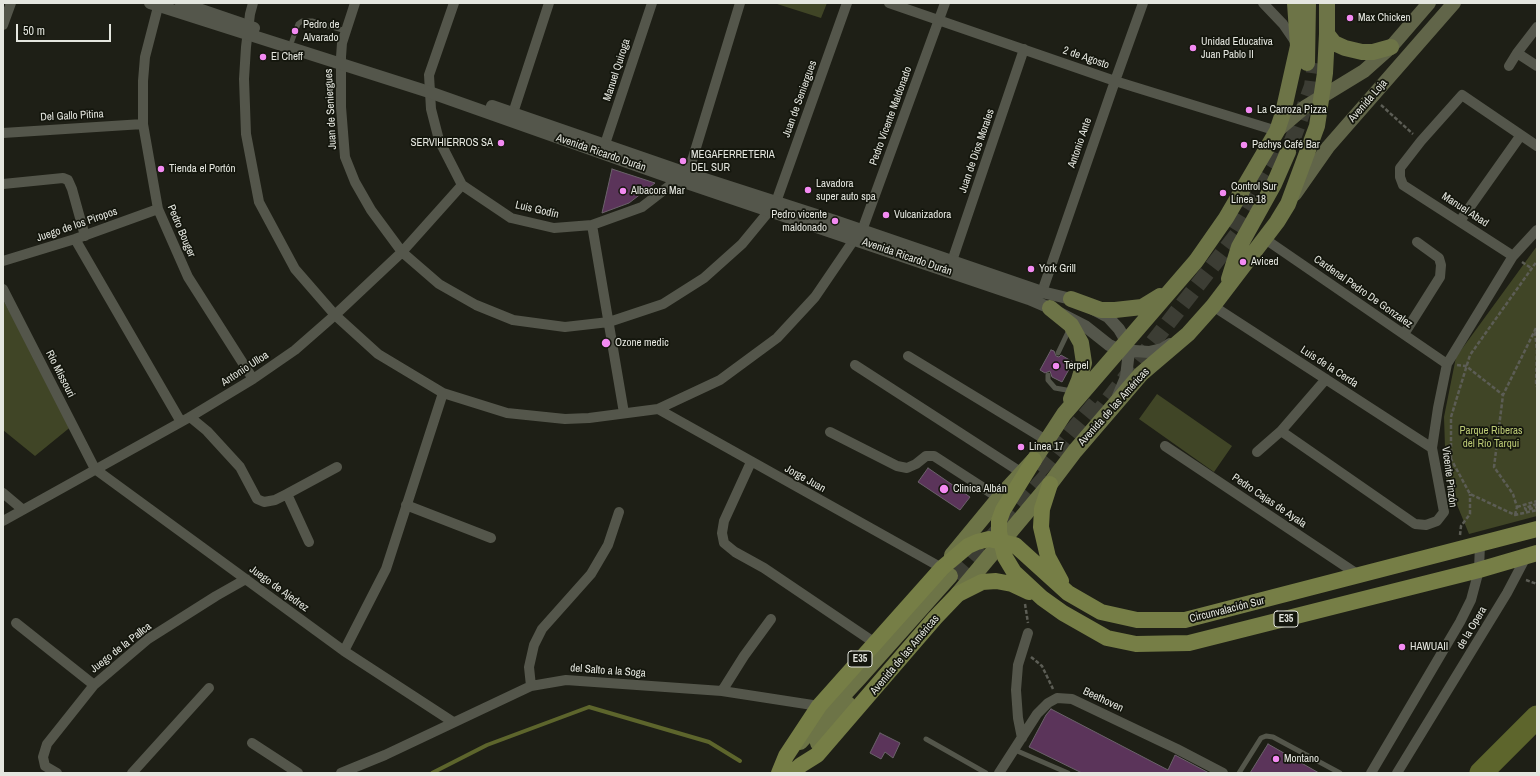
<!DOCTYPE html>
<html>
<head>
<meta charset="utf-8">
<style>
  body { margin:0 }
  #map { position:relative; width:1540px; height:776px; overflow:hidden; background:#1e1f16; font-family:"Archivo Narrow",sans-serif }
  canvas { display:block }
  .frame { position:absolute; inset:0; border:4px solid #e4e6df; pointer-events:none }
  .scale { position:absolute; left:16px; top:24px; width:95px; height:18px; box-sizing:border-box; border:2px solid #e4e6df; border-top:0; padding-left:5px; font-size:12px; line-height:14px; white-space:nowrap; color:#e4e6df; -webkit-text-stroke:3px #14160d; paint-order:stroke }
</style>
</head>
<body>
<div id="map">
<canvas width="1540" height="776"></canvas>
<div class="frame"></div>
<div class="scale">50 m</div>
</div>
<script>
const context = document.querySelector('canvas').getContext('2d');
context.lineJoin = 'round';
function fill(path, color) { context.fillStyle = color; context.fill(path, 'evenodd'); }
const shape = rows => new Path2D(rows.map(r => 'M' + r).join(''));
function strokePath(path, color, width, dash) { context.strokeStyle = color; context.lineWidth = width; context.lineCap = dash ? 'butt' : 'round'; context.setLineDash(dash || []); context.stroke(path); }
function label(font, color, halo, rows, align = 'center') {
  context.font = font + ' "Archivo Narrow",sans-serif'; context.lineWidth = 3.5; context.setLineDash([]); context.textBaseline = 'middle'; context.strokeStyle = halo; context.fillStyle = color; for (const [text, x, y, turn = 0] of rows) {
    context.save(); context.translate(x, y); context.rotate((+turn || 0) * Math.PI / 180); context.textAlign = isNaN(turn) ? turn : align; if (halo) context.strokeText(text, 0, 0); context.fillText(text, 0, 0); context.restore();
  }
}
fill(shape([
  [774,3,827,3,821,18],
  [1537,246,1537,516,1469,534,1446,478,1444,417,1456,357],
  [3,300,73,425,35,456,3,430],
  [1157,394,1232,446,1214,472,1139,419]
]), '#404526');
strokePath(shape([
  [432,773,487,745,589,707,709,742,740,761]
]), '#5d652c', 4);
strokePath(shape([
  [1481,773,1537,717]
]), '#5d652c', 23);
const building = shape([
  [612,169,655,183,629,203,602,213,612,169],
  [1051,350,1054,351,1056,356,1059,357,1061,355,1073,362,1062,382,1052,377,1050,371,1045,373,1040,370,1051,350],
  [928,468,970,497,960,510,918,482,928,468],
  [1051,709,1168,770,1175,755,1209,773,1082,773,1029,747,1046,715,1051,709],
  [880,733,900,743,893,758,885,752,881,759,870,753,880,733],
  [1268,744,1319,773,1250,773,1268,744]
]);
fill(building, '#5b345a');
strokePath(building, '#6b626a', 1);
strokePath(shape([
  [1281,163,1288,152,1312,86,1315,63],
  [1233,229,1275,160,1280,147],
  [1094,418,1246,223],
  [1039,471,1097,401],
  [956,578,1056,465]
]), '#3c3d34', 16, [16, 8]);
strokePath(shape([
  [1381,105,1413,134],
  [1522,262,1531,268],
  [1535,332,1537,351,1536,383,1537,387],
  [1457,365,1466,366,1503,395],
  [1445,455,1451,459,1470,494,1515,515,1537,510],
  [1451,459,1451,417,1470,355,1537,261],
  [1537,504,1525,508,1526,510,1537,507],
  [1517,507,1537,501],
  [1515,515,1517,507,1513,494,1494,467,1503,395,1537,326],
  [1460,535,1461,526,1470,514,1470,494],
  [1526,580,1537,584],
  [1025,604,1028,623],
  [1031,657,1042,666,1053,689]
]), '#5c5d55', 2.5, [4, 2]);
strokePath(shape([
  [292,41,298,24,302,21,312,21,346,31],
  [1058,353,1070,328],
  [1048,375,1048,380,1055,388,1072,391],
  [926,739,986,773],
  [1015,750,1068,773],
  [1239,773,1261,738,1266,736,1273,737,1340,773]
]), '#54564b', 5);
strokePath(shape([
  [159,3,145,57,143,81,143,124,158,209,188,277,253,379],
  [253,3,250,14,246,47,244,79,246,134,259,202,295,269,335,315,378,354,443,393,507,413,565,419,589,418,658,409,720,380,777,338,815,297,864,225,945,3],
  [355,3,342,43,341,57,341,107,345,157,355,182,371,210,402,252,439,284,476,305,513,320,565,327,609,322,663,304,704,278,742,244,770,210],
  [454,3,429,75,431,109,439,140,462,185,511,218,554,228,592,225,642,207,686,173,691,164,740,3],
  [889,3,1115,81,1277,131],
  [1263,3,1283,24,1296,43],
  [3,25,11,3],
  [1537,27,1517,53,1537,66],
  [1509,66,1517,53],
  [513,113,549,3],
  [3,133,143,124],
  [605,144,652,3],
  [3,184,63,178,68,180,72,189,85,236],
  [776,202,847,3],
  [1460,221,1521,135],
  [592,225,624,413],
  [75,239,181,422],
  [1265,239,1447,364],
  [1513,256,1403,185,1400,177,1400,168,1421,141,1462,95,1537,146],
  [3,261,75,239,158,209],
  [952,261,1024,49],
  [3,289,95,469,344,651,453,722],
  [1042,292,1115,81,1143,3],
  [1213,306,1432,448],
  [1404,334,1440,277,1441,265,1439,258,1417,242],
  [908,356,1046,440],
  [855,365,1022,473],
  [658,409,942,568],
  [190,417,207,431,240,467,257,499,264,502,275,500,287,494,309,542],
  [1281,431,1415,524,1426,525,1437,521,1444,512,1432,448,1438,408,1447,364,1513,256,1537,230],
  [830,432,897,466,907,468,916,464,926,456,934,456,999,498],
  [1165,446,1360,576],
  [1257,452,1281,431,1326,379],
  [751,462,724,521,722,533,724,543,735,552,764,568,875,643],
  [3,493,22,509],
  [287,494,337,467],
  [406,505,491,538],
  [3,521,190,417,253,379,295,350,335,315,402,252,462,185],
  [16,623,94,685],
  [344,651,386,569,443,393],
  [531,686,529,667,534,645,542,629,591,574,608,545,619,512],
  [722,691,744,656,771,619],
  [1022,738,1018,718,1016,690,1018,665,1028,633],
  [252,743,298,773],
  [57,773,45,766,43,757,47,744,94,685,148,639,216,596,246,579],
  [132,773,209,688],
  [341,773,385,755,531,686,566,680,722,691,819,706],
  [999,773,1037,714,1048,703,1057,698,1072,699,1177,749,1223,773],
  [1371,773,1460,622,1471,600,1479,570,1480,544],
  [1397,773,1507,593,1527,555]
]), '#54564b', 10);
strokePath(shape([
  [150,3,429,92,678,180,1029,299,1050,308,1085,326,1109,345,1120,350,1149,352,1162,349,1170,344],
  [181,3,254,28],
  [492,106,686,173,835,221,1042,292,1071,299,1089,307,1108,317,1119,329,1126,341,1129,351,1126,377,1118,396]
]), '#54564b', 12);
strokePath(shape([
  [1277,131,1305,107,1364,71,1391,47,1429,3],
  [1295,194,1328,147,1454,3]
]), '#616549', 14);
strokePath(shape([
  [1327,34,1334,43,1345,48,1362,52,1373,52,1391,47],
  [1307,63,1308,3],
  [1229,279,1239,247,1274,184,1288,152],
  [1071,299,1101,310,1115,310,1142,307,1160,296],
  [1050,308,1071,325,1081,343,1084,363,1079,380,1071,399],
  [952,555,999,498,1034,460,1064,414,1196,261,1226,218,1277,131,1283,113,1298,46,1295,3],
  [958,594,1050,484,1075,451,1141,374,1188,334,1213,306,1277,222,1288,204,1317,126,1325,73,1327,34,1327,3],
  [800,742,859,678,950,576],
  [818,743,848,704]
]), '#6d7447', 16);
strokePath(shape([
  [1034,460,1003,510,999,521,999,532,1005,557,1014,572,1042,598,1063,613,1107,638,1136,644,1189,643,1479,570,1537,553],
  [1050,484,1042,509,1041,527,1048,557,1061,581],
  [779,773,786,756,819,706,942,568,968,546,977,542,989,539,1015,545,1068,593,1101,612,1137,620,1185,620,1537,529],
  [792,773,801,765,817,755,935,618,958,594,982,582,996,581,1012,584,1029,592]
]), '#767e46', 16);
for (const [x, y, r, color] of [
  [1350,18,4,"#f38af2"],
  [295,31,4,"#f38af2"],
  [1193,48,4,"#f38af2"],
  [263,57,4,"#f38af2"],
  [1249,110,4,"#f38af2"],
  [501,143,4,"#f38af2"],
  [1244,145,4,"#f38af2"],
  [683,161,4,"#f38af2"],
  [161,169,4,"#f38af2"],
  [808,190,4,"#f38af2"],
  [623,191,4,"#f38af2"],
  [1223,193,4,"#f38af2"],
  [886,215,4,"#f38af2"],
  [835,221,4,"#f38af2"],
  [1243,262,4,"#f38af2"],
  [1031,269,4,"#f38af2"],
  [606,343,5,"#f38af2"],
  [1056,366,4,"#f38af2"],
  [1021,447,4,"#f38af2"],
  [944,489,5,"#f38af2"],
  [1402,647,4,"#f38af2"],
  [1276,759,4,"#f38af2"]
]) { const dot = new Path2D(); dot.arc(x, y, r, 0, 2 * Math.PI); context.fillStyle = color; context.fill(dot); strokePath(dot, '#14160d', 1.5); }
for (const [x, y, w] of [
  [1286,619,24],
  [860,659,24]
]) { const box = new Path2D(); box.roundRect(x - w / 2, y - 8, w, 16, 3); context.fillStyle = '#14160d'; context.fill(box); strokePath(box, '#e4e6df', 1); }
label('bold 10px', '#e4e6df', null, [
  ["E35",1286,619],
  ["E35",860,659]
]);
label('11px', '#e4e6df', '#14160d', [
  ["Max Chicken",1358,18],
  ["Pedro de",303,25],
  ["Alvarado",303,38],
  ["Unidad Educativa",1201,42],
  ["Juan Pablo II",1201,55],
  ["El Cheff",271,57],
  ["La Carroza Pizza",1257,110],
  ["SERVIHIERROS SA",493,143,"right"],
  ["Pachys Café Bar",1252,145],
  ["MEGAFERRETERIA",691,155],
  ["DEL SUR",691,168],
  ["Tienda el Portón",169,169],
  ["Lavadora",816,184],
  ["super auto spa",816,197],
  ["Control Sur",1231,187],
  ["Línea 18",1231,200],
  ["Albacora Mar",631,191],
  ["Pedro vicente",827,215,"right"],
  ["maldonado",827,228,"right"],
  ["Vulcanizadora",894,215],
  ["Aviced",1251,262],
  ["York Grill",1039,269],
  ["Ozone medic",615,343],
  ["Terpel",1064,366],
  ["Linea 17",1029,447],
  ["Clinica Albán",953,489],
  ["HAWUAII",1410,647],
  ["Montano",1284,759]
], 'left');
label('11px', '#e4e6df', '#14160d', [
  ["2 de Agosto",1086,58,19],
  ["Manuel Quiroga",617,70,-72],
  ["Juan de Seniergues",800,99,-70],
  ["Avenida Loja",1368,101,-49],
  ["Juan de Seniergues",331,109,-93],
  ["Del Gallo Pitina",72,116,-3],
  ["Pedro Vicente Maldonado",891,116,-70],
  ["Antonio Ante",1080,143,-71],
  ["Juan de Dios Morales",977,151,-71],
  ["Avenida Ricardo Durán",601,153,19],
  ["Luis Godín",537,210,13],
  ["Manuel Abad",1465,210,33],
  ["Juego de los Piropos",77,225,-19],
  ["Pedro Bouger",181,231,67],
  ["Avenida Ricardo Durán",907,257,19],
  ["Cardenal Pedro De Gonzalez",1363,292,35],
  ["Luis de la Cerda",1329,367,33],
  ["Antonio Ulloa",245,369,-33],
  ["Rio Missouri",60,374,63],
  ["Avenida de las Américas",1114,407,-48],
  ["Vicente Pinzón",1449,477,83],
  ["Jorge Juan",805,479,29],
  ["Pedro Cajas de Ayala",1269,501,34],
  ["Juego de Ajedrez",279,589,36],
  ["Circunvalación Sur",1227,610,-14],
  ["de la Opera",1472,628,-59],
  ["Juego de la Pallca",121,648,-38],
  ["Avenida de las Américas",905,655,-50],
  ["del Salto a la Soga",608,671,4],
  ["Beethoven",1103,700,25]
]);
label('11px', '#bcca75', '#14160d', [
  ["Parque Riberas",1491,431],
  ["del Río Tarqui",1491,444]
]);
</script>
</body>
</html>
